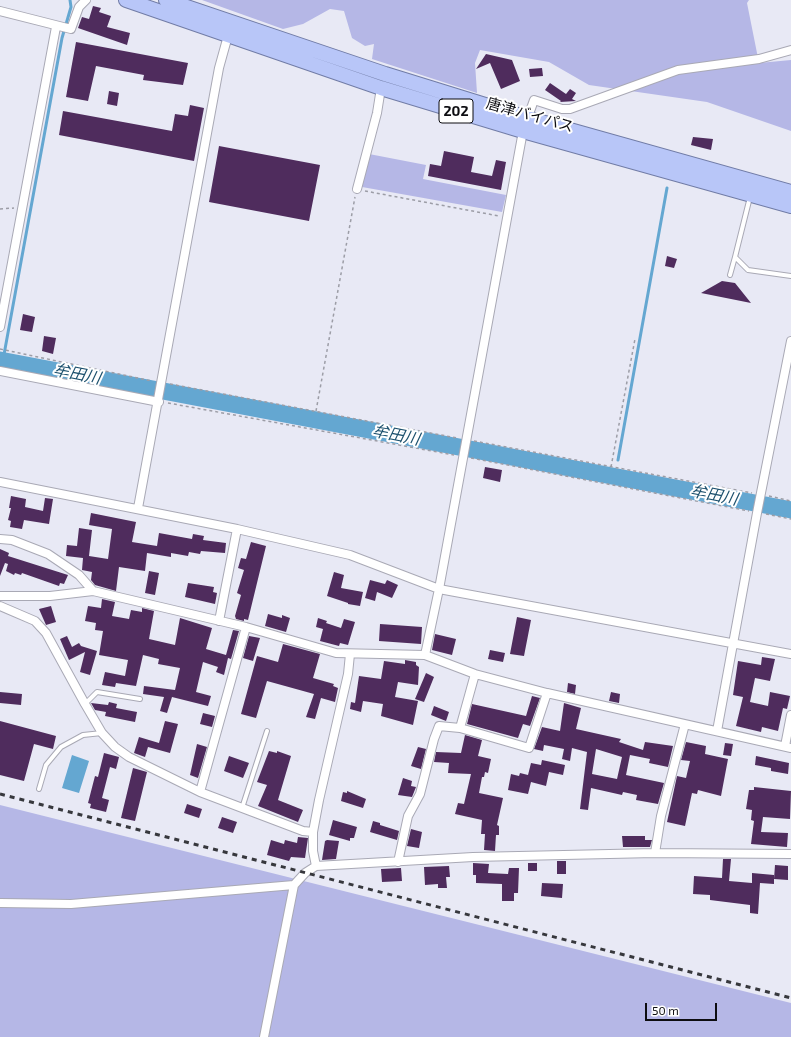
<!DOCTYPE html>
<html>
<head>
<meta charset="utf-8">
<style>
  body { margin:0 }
  #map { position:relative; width:791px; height:1037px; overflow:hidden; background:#e8e9f5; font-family:"Exo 2",sans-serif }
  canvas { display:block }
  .scale { position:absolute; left:645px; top:1003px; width:72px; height:18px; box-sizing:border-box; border:2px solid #0d0d11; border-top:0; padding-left:5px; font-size:12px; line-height:14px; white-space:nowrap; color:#0d0d11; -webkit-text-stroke:3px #fff; paint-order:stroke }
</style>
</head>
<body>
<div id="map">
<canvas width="791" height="1037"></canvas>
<div class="scale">50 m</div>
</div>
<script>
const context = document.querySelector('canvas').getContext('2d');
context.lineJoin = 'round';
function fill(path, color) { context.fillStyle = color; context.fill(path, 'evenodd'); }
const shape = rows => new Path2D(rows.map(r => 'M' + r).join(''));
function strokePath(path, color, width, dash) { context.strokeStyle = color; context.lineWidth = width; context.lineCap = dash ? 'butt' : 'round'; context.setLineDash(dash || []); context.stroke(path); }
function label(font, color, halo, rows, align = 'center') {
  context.font = font + ' "Exo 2","Noto Sans JP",sans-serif'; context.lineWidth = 4; context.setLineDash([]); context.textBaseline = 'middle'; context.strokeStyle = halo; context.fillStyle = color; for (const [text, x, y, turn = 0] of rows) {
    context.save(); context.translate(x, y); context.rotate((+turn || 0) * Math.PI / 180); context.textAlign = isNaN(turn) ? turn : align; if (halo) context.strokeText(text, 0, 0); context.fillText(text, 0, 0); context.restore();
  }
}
fill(shape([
  [202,0,749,0,747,3,759,63,791,60,791,131,707,102,589,85,549,62,480,50,475,63,477,93,372,59,374,44,365,46,352,38,344,11,330,9,303,24,283,29],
  [369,154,426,165,423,179,506,195,502,212,362,187],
  [0,805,791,1003,791,1037,0,1037]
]), '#b5b7e6');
fill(shape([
  [72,755,89,761,79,793,62,788]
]), '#64a7d1');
strokePath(shape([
  [3,360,62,38,71,7,70,0],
  [618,460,667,188]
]), '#64a7d1', 3);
strokePath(shape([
  [0,360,791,510]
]), '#64a7d1', 17);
fill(shape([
  [93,6,101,8,99,12,111,16,107,27,130,33,127,45,78,28,82,17,89,19],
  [76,42,188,63,183,85,143,80,144,75,96,66,88,101,66,97],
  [486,54,512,60,520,81,501,89,490,63,476,69],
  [542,68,543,76,530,77,529,69],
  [550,83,566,94,570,89,576,93,572,99,576,101,560,102,561,101,545,90],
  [109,91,119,93,117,106,107,104],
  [190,105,204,108,194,161,59,135,63,111,172,131,175,114,188,116],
  [693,137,713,139,711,150,691,145],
  [219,146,320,165,309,221,209,202],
  [444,151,474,157,471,172,492,176,496,160,506,162,501,190,428,176,430,164,441,166],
  [667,256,677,259,674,268,665,266],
  [722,281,735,283,751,303,701,293],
  [23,314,35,317,32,332,20,330],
  [44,336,56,338,53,354,42,351],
  [485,467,502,470,500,482,483,478],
  [11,496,26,499,25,507,43,511,45,498,53,499,49,524,24,520,22,529,10,527,11,521,8,520,11,508,9,508],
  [91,513,136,522,132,542,157,546,159,533,192,539,193,534,204,536,203,540,226,543,225,553,201,551,200,554,189,552,188,556,171,553,171,557,147,553,145,571,119,567,116,591,95,585,91,580,92,572,82,570,83,558,66,556,67,545,77,546,79,528,92,530,89,556,108,559,112,529,89,525],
  [251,542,266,546,248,620,244,619,244,621,236,619,235,616,241,595,237,593,244,570,238,568,241,558,246,559],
  [0,549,9,553,8,556,68,575,64,584,60,583,59,586,22,573,21,575,15,573,14,575,6,571,8,564,5,563,0,576],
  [149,571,159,573,155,595,145,593],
  [334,572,344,575,341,588,363,592,360,606,348,604,348,603,327,596],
  [370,580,385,584,387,580,398,585,392,598,377,592,375,601,365,598],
  [188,583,214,587,213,592,217,593,215,604,185,597],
  [102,599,115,602,112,616,129,619,131,610,142,612,142,608,154,611,149,639,175,645,180,618,212,628,206,649,226,655,233,630,239,631,231,659,228,658,224,675,216,672,218,667,203,662,196,692,211,696,208,706,172,697,167,713,160,711,164,697,143,694,144,686,175,690,180,668,158,664,159,659,143,655,136,686,116,683,115,687,102,685,105,672,125,676,128,660,99,655,103,631,95,630,96,623,85,621,88,606,101,608],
  [51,606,56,622,46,625,39,609],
  [268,614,282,618,282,615,290,618,286,632,265,626],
  [517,617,531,620,524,656,510,654],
  [318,618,327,621,326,623,341,628,344,619,355,622,348,645,340,643,339,646,320,641,323,629,316,627],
  [380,624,422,627,421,644,379,641],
  [435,634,456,639,452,655,432,650],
  [67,636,72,647,79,643,81,646,97,651,90,675,80,672,85,652,69,660,60,639],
  [249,636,260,638,253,661,243,658],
  [283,644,320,654,313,678,334,684,333,686,338,688,335,702,321,698,315,719,306,717,314,694,267,681,256,718,241,714,257,656,278,662],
  [490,650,505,653,503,662,488,659],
  [762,657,775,659,770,681,755,678,750,702,768,706,770,692,790,696,787,709,783,708,778,731,762,727,761,732,736,726,743,697,733,695,738,661,761,665],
  [405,660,416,662,416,665,419,667,418,685,398,682,395,697,418,701,413,725,381,716,383,704,363,701,361,712,350,709,351,702,355,703,359,676,381,679,384,661,405,664],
  [426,673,434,677,424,702,415,699],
  [568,683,576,685,575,694,567,692],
  [0,692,22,694,21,705,0,703],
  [611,692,620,694,619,703,609,701],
  [532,696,540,698,530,726,523,724,518,738,467,724,472,704,526,716],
  [109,702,117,704,116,708,137,712,135,722,105,716,106,712,95,710,91,703,108,705],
  [564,703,581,708,576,729,621,739,619,742,643,750,645,742,673,746,668,767,649,763,650,759,630,755,626,775,664,783,658,804,636,800,637,795,623,792,622,795,591,788,588,810,580,809,587,752,572,748,570,761,562,759,564,749,544,745,543,751,534,749,542,727,560,731],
  [596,749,622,757,617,779,592,774],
  [434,706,449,712,446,721,431,715],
  [203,713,215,716,212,727,200,724],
  [0,721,56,736,53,749,34,744,24,781,0,775],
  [165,721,178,724,170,753,148,747,145,757,134,753,139,737,159,743],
  [465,735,482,740,478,756,491,759,488,773,485,772,484,777,482,777,479,793,503,798,497,825,499,826,499,835,496,835,495,851,484,850,485,834,481,834,482,820,455,814,458,803,464,804,471,774,448,773,449,763,434,762,436,752,461,753],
  [686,742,706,746,705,754,728,759,721,796,698,790,697,794,692,793,685,826,667,822,677,776,686,778,690,761,681,760],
  [725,743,733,744,731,756,723,755],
  [197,744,207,747,198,778,190,775],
  [418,747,426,749,421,769,411,766],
  [269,751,277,753,277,751,291,756,278,800,303,810,298,822,258,806,267,785,257,782],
  [104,753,119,757,116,769,110,767,102,798,109,800,106,812,90,808,91,804,88,803,95,776,98,777],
  [229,756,249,763,243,778,224,771],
  [756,756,789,763,788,774,771,771,771,768,755,765],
  [542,760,565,765,563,775,549,772,546,786,531,782,528,794,508,790,511,774,519,776,520,773,528,775,531,763,541,765],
  [133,768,147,772,135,821,121,818],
  [403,778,412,781,411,786,416,787,412,797,398,795],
  [754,787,791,791,790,819,763,817,761,832,788,833,787,847,751,844,754,821,751,820,752,810,746,809,749,790,754,790],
  [347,791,366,799,363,808,341,801,343,792,347,793],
  [187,804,202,809,199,818,184,813],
  [222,817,237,822,233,833,218,828],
  [333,820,357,827,354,838,350,838,350,841,329,835],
  [373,821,380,823,380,825,399,831,397,840,370,832],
  [411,829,422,832,419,848,407,846],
  [622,836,645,836,645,840,652,840,650,847,623,847],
  [298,837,308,838,305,858,291,857,289,861,267,855,271,840,284,844,285,840,297,843],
  [327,840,339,841,336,859,322,860,325,841],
  [723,859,731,859,729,881,752,883,752,873,774,875,774,884,760,883,758,914,750,913,750,905,710,900,710,895,693,894,694,876,722,878],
  [557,861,566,861,566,874,557,874],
  [473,863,489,864,488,873,508,874,509,868,519,868,518,893,514,893,514,901,502,901,502,884,476,883,476,875,473,875],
  [528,863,537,863,537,871,528,871],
  [775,865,788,866,788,880,774,879],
  [449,866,450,877,446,877,447,888,438,888,438,884,425,885,424,867],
  [401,868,402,881,382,882,381,869],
  [542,883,563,884,562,898,541,896]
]), '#4f2c5d');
const service = shape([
  [750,197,735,257,748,270,791,276],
  [730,275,735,257],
  [85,704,97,692,140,699],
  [39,789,46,765,61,747,83,735,102,733],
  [242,808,267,731]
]);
const minor = shape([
  [0,11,71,29,79,7,86,0],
  [357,189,377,113,381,88],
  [0,327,56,27],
  [0,371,159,402],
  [0,482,237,529,350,555,439,589,791,654],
  [138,508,219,68,229,32],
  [0,539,12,540,48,554,79,575,93,591],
  [0,596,50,596,93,591,246,627,336,653,425,655,475,674,547,693,791,748],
  [0,606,35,621,46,633,85,704,102,733,115,747,129,757,200,792,303,831,313,832],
  [219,621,237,529],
  [425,655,439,589,523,131,534,100,562,109,570,109,678,70,759,59,791,50],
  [460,728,475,674],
  [717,731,757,513,791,341],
  [785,746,791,715],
  [200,792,246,627],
  [655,853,661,816,685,724],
  [398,862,408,816,420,794,434,739,439,726,460,728,529,748,547,693],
  [316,866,313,851,313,832,319,800,348,674,350,654],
  [0,903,71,904,294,885],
  [264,1037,294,885,305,873,316,866,473,857,655,853,791,854]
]);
const trunk = shape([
  [126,0,381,88,523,131,791,206],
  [166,0,385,74,527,118,791,192]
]);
strokePath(service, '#a9a9b5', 6);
strokePath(minor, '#a9a9b5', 10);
strokePath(trunk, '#717ca6', 16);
strokePath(shape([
  [365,191,499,216],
  [0,209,14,208],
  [0,349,152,381],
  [170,384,457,438],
  [168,403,454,455],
  [316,411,355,197],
  [474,441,752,493],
  [471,458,749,511],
  [611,467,635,339],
  [769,496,791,501],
  [766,514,791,519]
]), '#9c9da6', 1.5, [3, 3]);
strokePath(service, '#fff', 4);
strokePath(minor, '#fff', 8);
strokePath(trunk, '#b8c6f8', 14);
strokePath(shape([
  [0,794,791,998]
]), '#37383d', 3, [5, 5]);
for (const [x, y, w] of [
  [456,111,34]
]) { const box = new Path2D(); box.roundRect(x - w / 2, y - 12, w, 24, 3); context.fillStyle = '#fff'; context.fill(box); strokePath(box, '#0d0d11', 1); }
label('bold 14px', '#0d0d11', null, [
  ["202",456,111]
]);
label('15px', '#0d0d11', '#fff', [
  ["唐津バイパス",530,115,16]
]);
label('italic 16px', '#1d516e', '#fff', [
  ["牟田川",77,374,11],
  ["牟田川",396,435,11],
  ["牟田川",714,495,11]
]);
</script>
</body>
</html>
